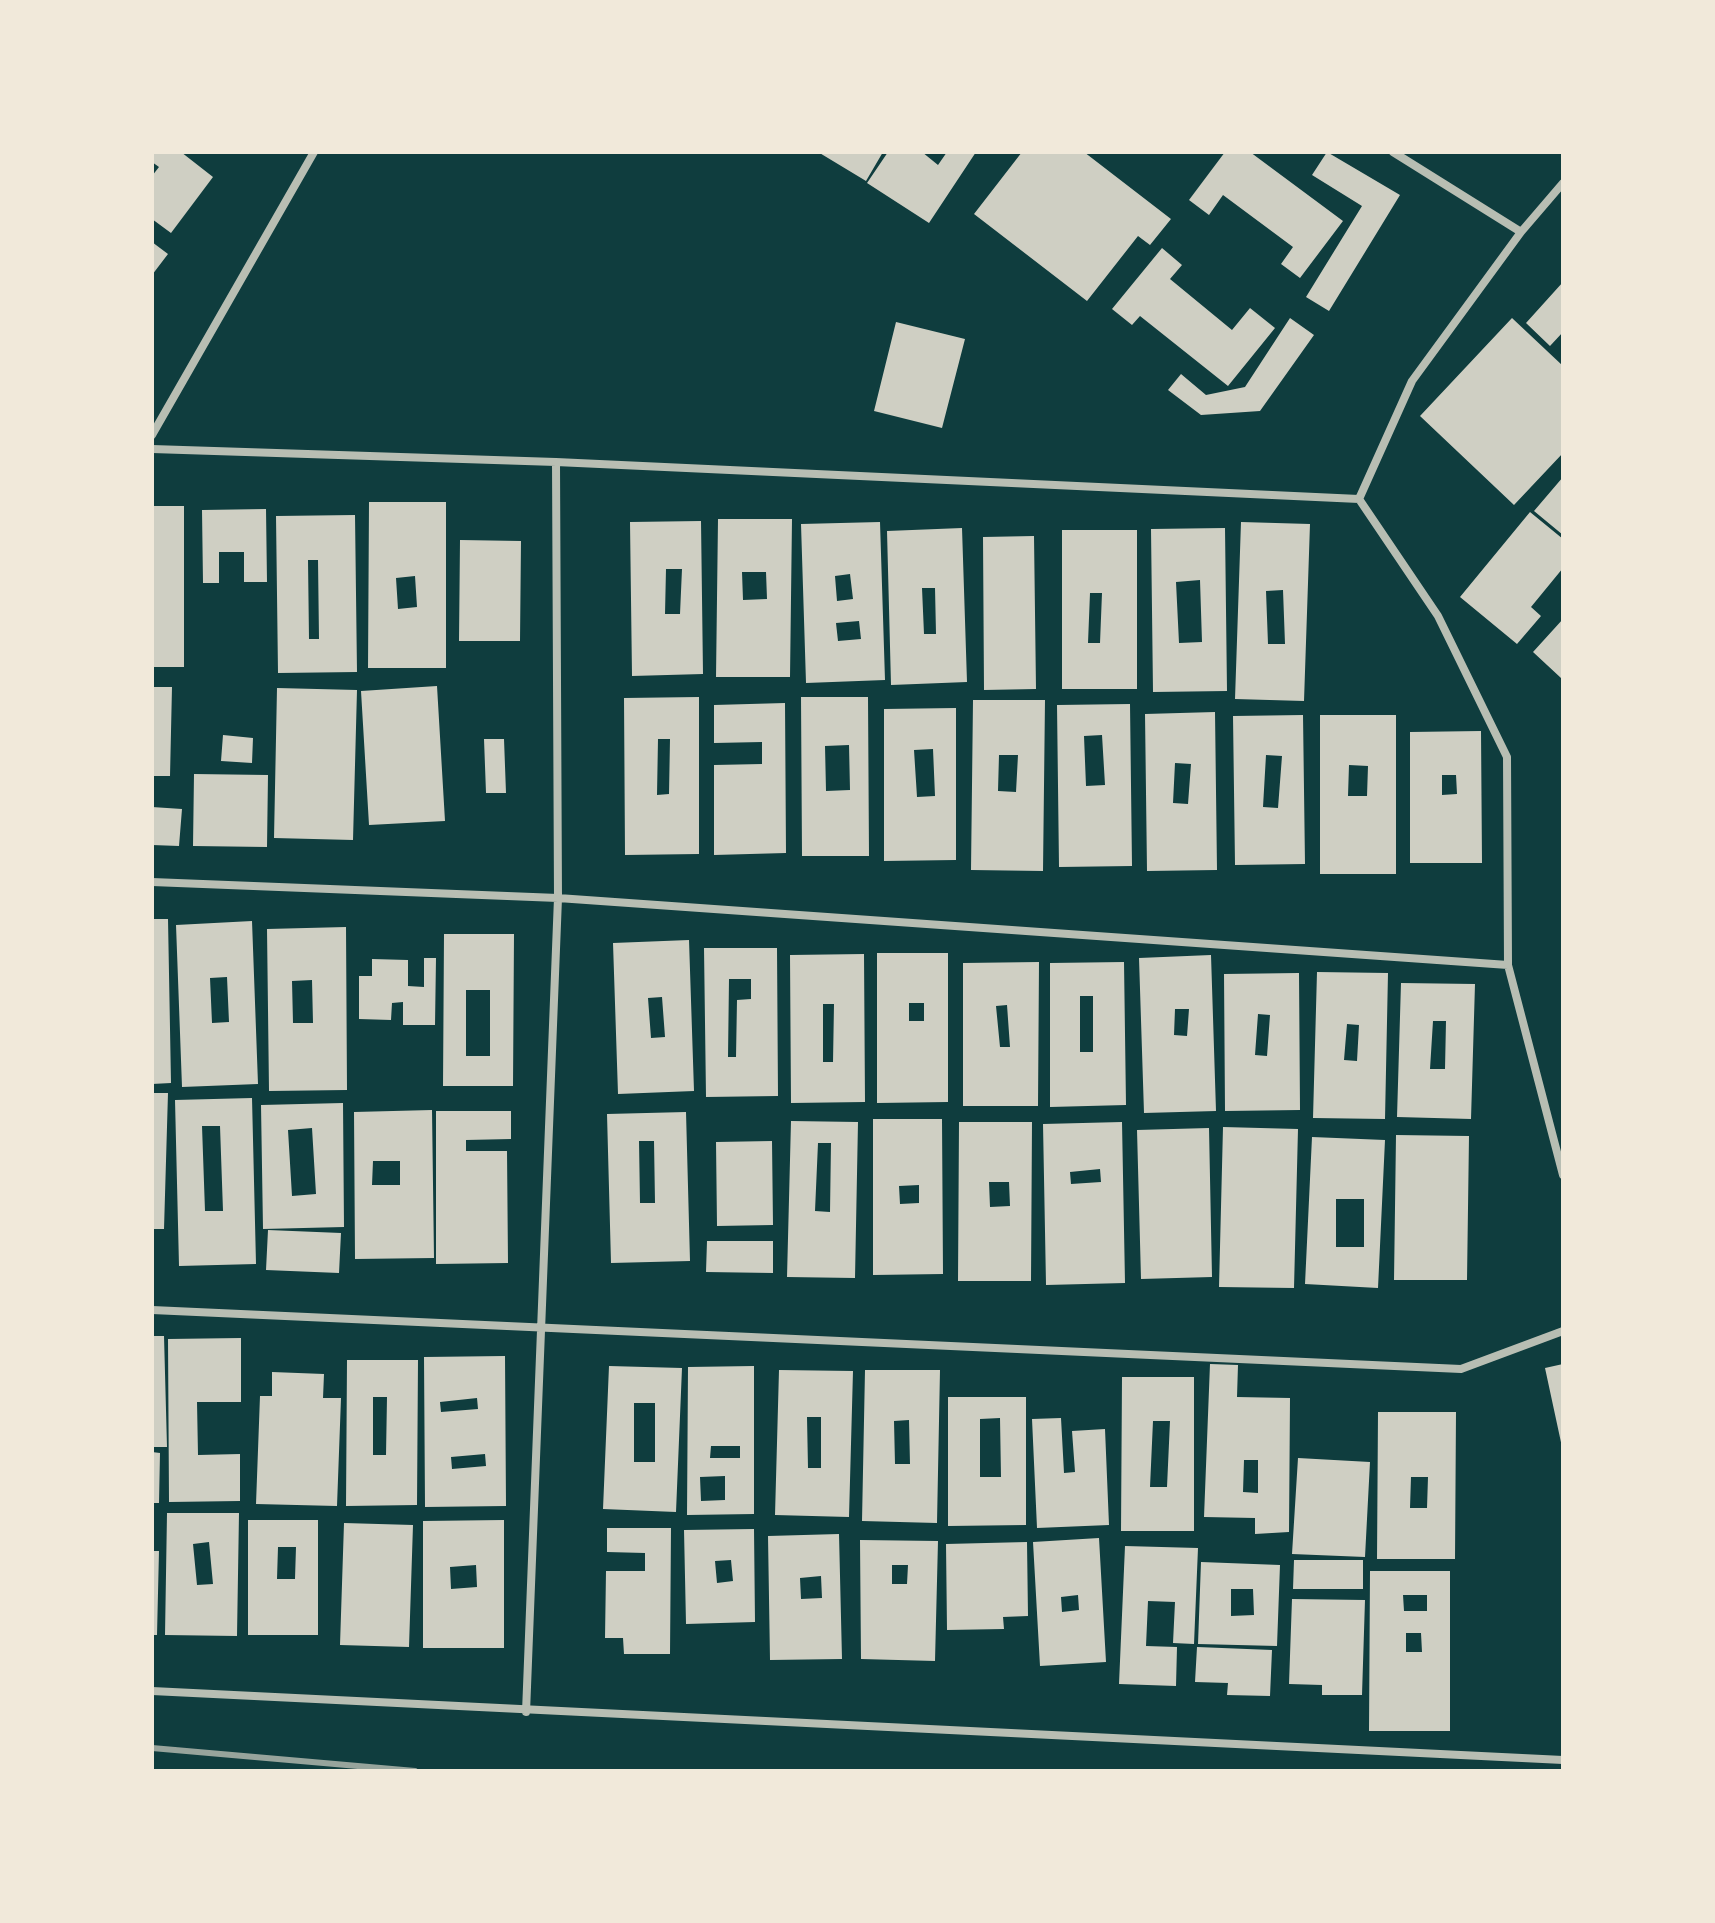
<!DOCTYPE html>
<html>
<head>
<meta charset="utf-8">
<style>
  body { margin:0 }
  #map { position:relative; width:1715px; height:1923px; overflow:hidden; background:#0f3d3e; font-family:"Asap Condensed",sans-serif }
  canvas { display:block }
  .frame { position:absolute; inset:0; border:154px solid #f1e9da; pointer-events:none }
</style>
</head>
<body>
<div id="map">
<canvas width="1715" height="1923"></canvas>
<div class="frame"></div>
</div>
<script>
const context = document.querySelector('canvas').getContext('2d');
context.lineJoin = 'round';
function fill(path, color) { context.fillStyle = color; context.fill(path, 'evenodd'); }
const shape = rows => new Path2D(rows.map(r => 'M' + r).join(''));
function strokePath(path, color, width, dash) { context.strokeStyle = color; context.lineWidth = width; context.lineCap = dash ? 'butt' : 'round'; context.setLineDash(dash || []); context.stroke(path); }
fill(shape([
  [152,152,181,152,213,177,171,233,152,219,152,176,159,167,152,162],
  [818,152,883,152,866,181],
  [888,152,922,152,938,165,947,152,976,152,929,223,867,183],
  [1022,152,1084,152,1171,219,1150,245,1138,236,1087,301,974,214],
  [1225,152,1250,152,1343,221,1300,278,1281,264,1293,247,1223,195,1209,215,1189,200],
  [1327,152,1400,195,1329,311,1306,297,1362,206,1312,175],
  [152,242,168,254,152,275],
  [1162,248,1182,265,1170,279,1232,330,1250,308,1275,328,1228,386,1140,316,1132,325,1112,309],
  [1563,282,1563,332,1550,346,1526,323],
  [1290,318,1314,335,1260,411,1201,415,1168,390,1181,374,1206,395,1245,387],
  [1512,318,1563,366,1563,453,1514,505,1420,416],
  [896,322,965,339,942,428,874,411],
  [1563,477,1563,535,1534,511],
  [369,502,446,502,446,668,368,668],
  [415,576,417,607,398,609,396,578],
  [152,506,184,506,184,667,152,667],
  [266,509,267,582,244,582,244,552,219,552,219,583,203,583,202,510],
  [1530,512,1563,539,1563,568,1531,607,1541,616,1517,644,1460,597],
  [355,515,357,672,278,673,276,516],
  [308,560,318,560,319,639,309,639],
  [718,519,792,519,790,677,716,677],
  [742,572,766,572,767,599,743,600],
  [701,521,703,674,632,676,630,522],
  [666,569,682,569,680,614,665,614],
  [880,522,885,680,806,683,801,524],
  [850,574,853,599,837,601,835,576],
  [859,621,861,639,838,641,836,623],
  [1241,522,1310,524,1304,701,1235,699],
  [1283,590,1285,644,1268,644,1266,591],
  [962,528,967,682,891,685,887,531],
  [922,588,935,588,936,634,924,634],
  [1225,528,1227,691,1153,692,1151,529],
  [1200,580,1202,642,1179,643,1176,582],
  [1062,530,1137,530,1137,689,1062,689],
  [1090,593,1102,593,1100,643,1088,643],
  [1034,536,1036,689,984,690,983,537],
  [460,540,521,541,520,641,459,641],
  [1563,619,1563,676,1561,678,1533,652],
  [437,686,445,821,369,825,361,691],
  [152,687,172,687,170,776,152,776],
  [277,688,357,690,353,840,274,838],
  [699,697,699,854,625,855,624,698],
  [658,739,670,739,669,794,657,795],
  [801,697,868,697,869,856,802,856],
  [849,745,850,790,826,791,825,746],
  [973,700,1045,700,1043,871,971,870],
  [999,755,1018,755,1016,792,998,791],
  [785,703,786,853,714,855,714,765,762,764,762,742,714,743,714,705],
  [1130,704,1132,866,1059,867,1057,705],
  [1102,735,1105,785,1086,786,1084,736],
  [956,708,956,860,884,861,884,709],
  [933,749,935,796,917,797,914,750],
  [1215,712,1217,870,1147,871,1145,714],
  [1175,763,1191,764,1188,804,1173,803],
  [1303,715,1305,864,1235,865,1233,716],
  [1266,755,1282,756,1278,808,1263,807],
  [1320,715,1396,715,1396,874,1320,874],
  [1349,765,1368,766,1367,796,1348,796],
  [1481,731,1482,863,1410,863,1410,732],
  [1442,775,1456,775,1457,794,1442,795],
  [223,735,253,738,252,763,221,761],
  [484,739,504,739,506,793,486,793],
  [194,774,268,775,267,847,193,846],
  [152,807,182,809,179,846,152,845],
  [152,919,168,919,171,1083,152,1084],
  [252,921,258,1084,182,1087,176,925],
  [227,977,229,1022,212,1023,210,978],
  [346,927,347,1090,269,1091,267,929],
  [312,980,313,1023,293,1023,292,981],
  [444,934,514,934,513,1086,443,1086],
  [466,990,490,990,490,1056,466,1056],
  [689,940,694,1091,618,1094,613,943],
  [662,997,665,1037,651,1038,648,998],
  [704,948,777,948,778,1096,706,1097],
  [729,979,751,979,751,999,737,1000,736,1057,728,1057],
  [877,953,948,953,948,1102,877,1103],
  [909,1003,924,1003,924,1021,909,1021],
  [864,954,865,1102,791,1103,790,955],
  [823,1004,834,1004,833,1062,823,1062],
  [1211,955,1216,1111,1144,1113,1139,958],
  [1175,1009,1189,1009,1187,1036,1174,1035],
  [424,958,436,958,435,1025,403,1025,403,1002,392,1003,391,1020,359,1019,359,976,372,976,372,959,408,960,408,986,424,987],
  [1039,962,1038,1106,963,1106,963,963],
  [1007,1005,1010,1047,1000,1047,996,1006],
  [1124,962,1126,1105,1050,1107,1050,963],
  [1080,996,1093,996,1093,1052,1080,1052],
  [1317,972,1388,973,1385,1119,1313,1118],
  [1347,1024,1359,1025,1357,1061,1344,1060],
  [1299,973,1300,1110,1225,1111,1224,974],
  [1258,1014,1270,1015,1267,1056,1255,1055],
  [1401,983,1475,984,1471,1119,1397,1117],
  [1433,1021,1446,1021,1445,1069,1430,1069],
  [152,1093,168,1093,164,1229,152,1229],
  [252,1098,256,1264,179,1266,175,1100],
  [202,1126,220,1126,223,1211,205,1211],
  [343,1103,344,1227,263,1229,261,1105],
  [312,1128,316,1194,292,1196,288,1130],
  [432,1110,434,1258,355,1259,354,1112],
  [373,1161,400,1161,400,1185,372,1185],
  [436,1111,511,1111,511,1139,466,1140,466,1151,507,1151,508,1263,436,1264],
  [686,1112,690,1261,611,1263,607,1114],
  [639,1141,654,1141,655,1203,640,1203],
  [873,1119,942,1119,943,1274,873,1275],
  [919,1185,919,1203,900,1204,899,1186],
  [791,1121,858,1122,855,1278,787,1277],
  [818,1143,831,1143,830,1212,815,1211],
  [959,1122,1032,1122,1031,1281,958,1281],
  [989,1182,1009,1182,1010,1206,990,1207],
  [1122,1122,1125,1283,1046,1285,1043,1124],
  [1100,1169,1101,1182,1071,1184,1070,1172],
  [1223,1127,1298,1129,1294,1288,1219,1287],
  [1209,1128,1212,1277,1141,1279,1137,1130],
  [1396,1135,1469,1136,1467,1280,1394,1280],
  [1312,1137,1385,1140,1378,1288,1305,1284],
  [1336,1199,1364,1199,1364,1247,1336,1247],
  [772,1141,773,1225,717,1226,716,1142],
  [268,1230,341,1233,339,1273,266,1270],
  [707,1241,773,1241,773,1273,706,1272],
  [152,1336,164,1336,167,1447,152,1447],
  [241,1338,241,1402,197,1402,198,1455,240,1454,240,1501,169,1502,168,1339],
  [505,1356,506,1506,425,1507,424,1357],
  [477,1398,478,1409,441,1412,440,1402],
  [485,1454,486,1466,452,1469,451,1457],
  [347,1360,418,1360,417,1505,346,1506],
  [373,1397,387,1397,386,1455,373,1455],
  [1210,1364,1238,1365,1237,1397,1290,1398,1289,1532,1255,1534,1255,1518,1204,1517],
  [1244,1460,1258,1460,1258,1493,1243,1492],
  [1563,1364,1563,1446,1562,1447,1545,1368],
  [609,1366,682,1368,676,1512,603,1509],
  [634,1403,655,1403,655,1462,634,1462],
  [754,1366,754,1514,687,1515,688,1367],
  [711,1446,740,1446,740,1458,710,1458],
  [725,1476,725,1500,701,1501,700,1477],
  [779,1370,853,1371,849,1517,775,1515],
  [807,1417,821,1417,821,1468,808,1468],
  [865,1370,940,1370,937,1523,862,1521],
  [909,1420,910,1464,895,1464,894,1421],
  [272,1372,324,1374,323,1398,341,1398,337,1506,256,1504,260,1396,272,1396],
  [1122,1377,1194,1377,1194,1531,1121,1531],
  [1153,1421,1170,1421,1167,1487,1150,1487],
  [948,1397,1026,1397,1026,1525,948,1526],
  [1000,1418,1001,1477,980,1477,980,1419],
  [1378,1412,1456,1412,1455,1559,1377,1559],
  [1411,1477,1428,1477,1427,1508,1410,1508],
  [1061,1418,1064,1473,1075,1472,1072,1431,1105,1429,1109,1525,1037,1528,1032,1419],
  [152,1452,160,1453,159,1503,152,1503],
  [1298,1458,1370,1462,1365,1557,1292,1554],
  [167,1513,239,1513,237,1636,165,1635],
  [209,1542,213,1584,197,1585,193,1544],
  [248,1520,318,1520,318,1635,248,1635],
  [278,1547,296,1547,295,1579,277,1579],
  [504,1520,504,1648,423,1648,423,1521],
  [476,1565,477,1587,451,1589,450,1567],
  [344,1523,413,1525,409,1647,340,1645],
  [607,1528,671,1528,670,1654,624,1654,623,1638,605,1638,606,1571,645,1571,645,1553,607,1552],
  [754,1529,755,1622,686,1624,684,1530],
  [731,1560,733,1581,717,1583,715,1561],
  [839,1534,842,1659,770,1660,768,1536],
  [821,1576,822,1598,801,1599,800,1578],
  [1099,1538,1106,1662,1040,1666,1033,1542],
  [1078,1595,1079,1610,1062,1612,1061,1597],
  [860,1540,938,1541,935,1661,861,1659],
  [892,1565,908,1565,907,1584,892,1584],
  [1027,1542,1028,1616,1003,1617,1004,1629,947,1630,946,1544],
  [1125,1546,1198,1548,1194,1644,1173,1643,1175,1602,1148,1601,1146,1646,1177,1647,1176,1686,1119,1684],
  [152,1551,159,1551,157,1635,152,1635],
  [1294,1560,1363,1560,1363,1589,1293,1589],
  [1201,1562,1280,1565,1277,1646,1198,1644],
  [1231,1589,1253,1589,1254,1615,1231,1616],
  [1370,1571,1450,1571,1450,1731,1369,1731],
  [1403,1595,1427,1595,1427,1611,1404,1611],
  [1406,1633,1421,1633,1422,1652,1406,1652],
  [1292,1599,1365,1600,1362,1695,1322,1695,1322,1685,1289,1684],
  [1197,1647,1272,1650,1270,1696,1227,1695,1228,1683,1195,1682]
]), '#cfcfc3');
strokePath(shape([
  [1393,152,1521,232],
  [152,435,314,152],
  [152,449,556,462,1359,499],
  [1359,499,1438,616,1507,757,1508,965,1563,1175],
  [1359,499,1412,381,1521,232,1563,183],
  [152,882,558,898,1508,965],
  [152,1310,1461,1369,1563,1331],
  [152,1691,1563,1760],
  [526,1712,558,898,556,462]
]), '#b8beb3', 8);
strokePath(shape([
  [152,1748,415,1771]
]), '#97a49c', 6);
</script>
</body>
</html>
